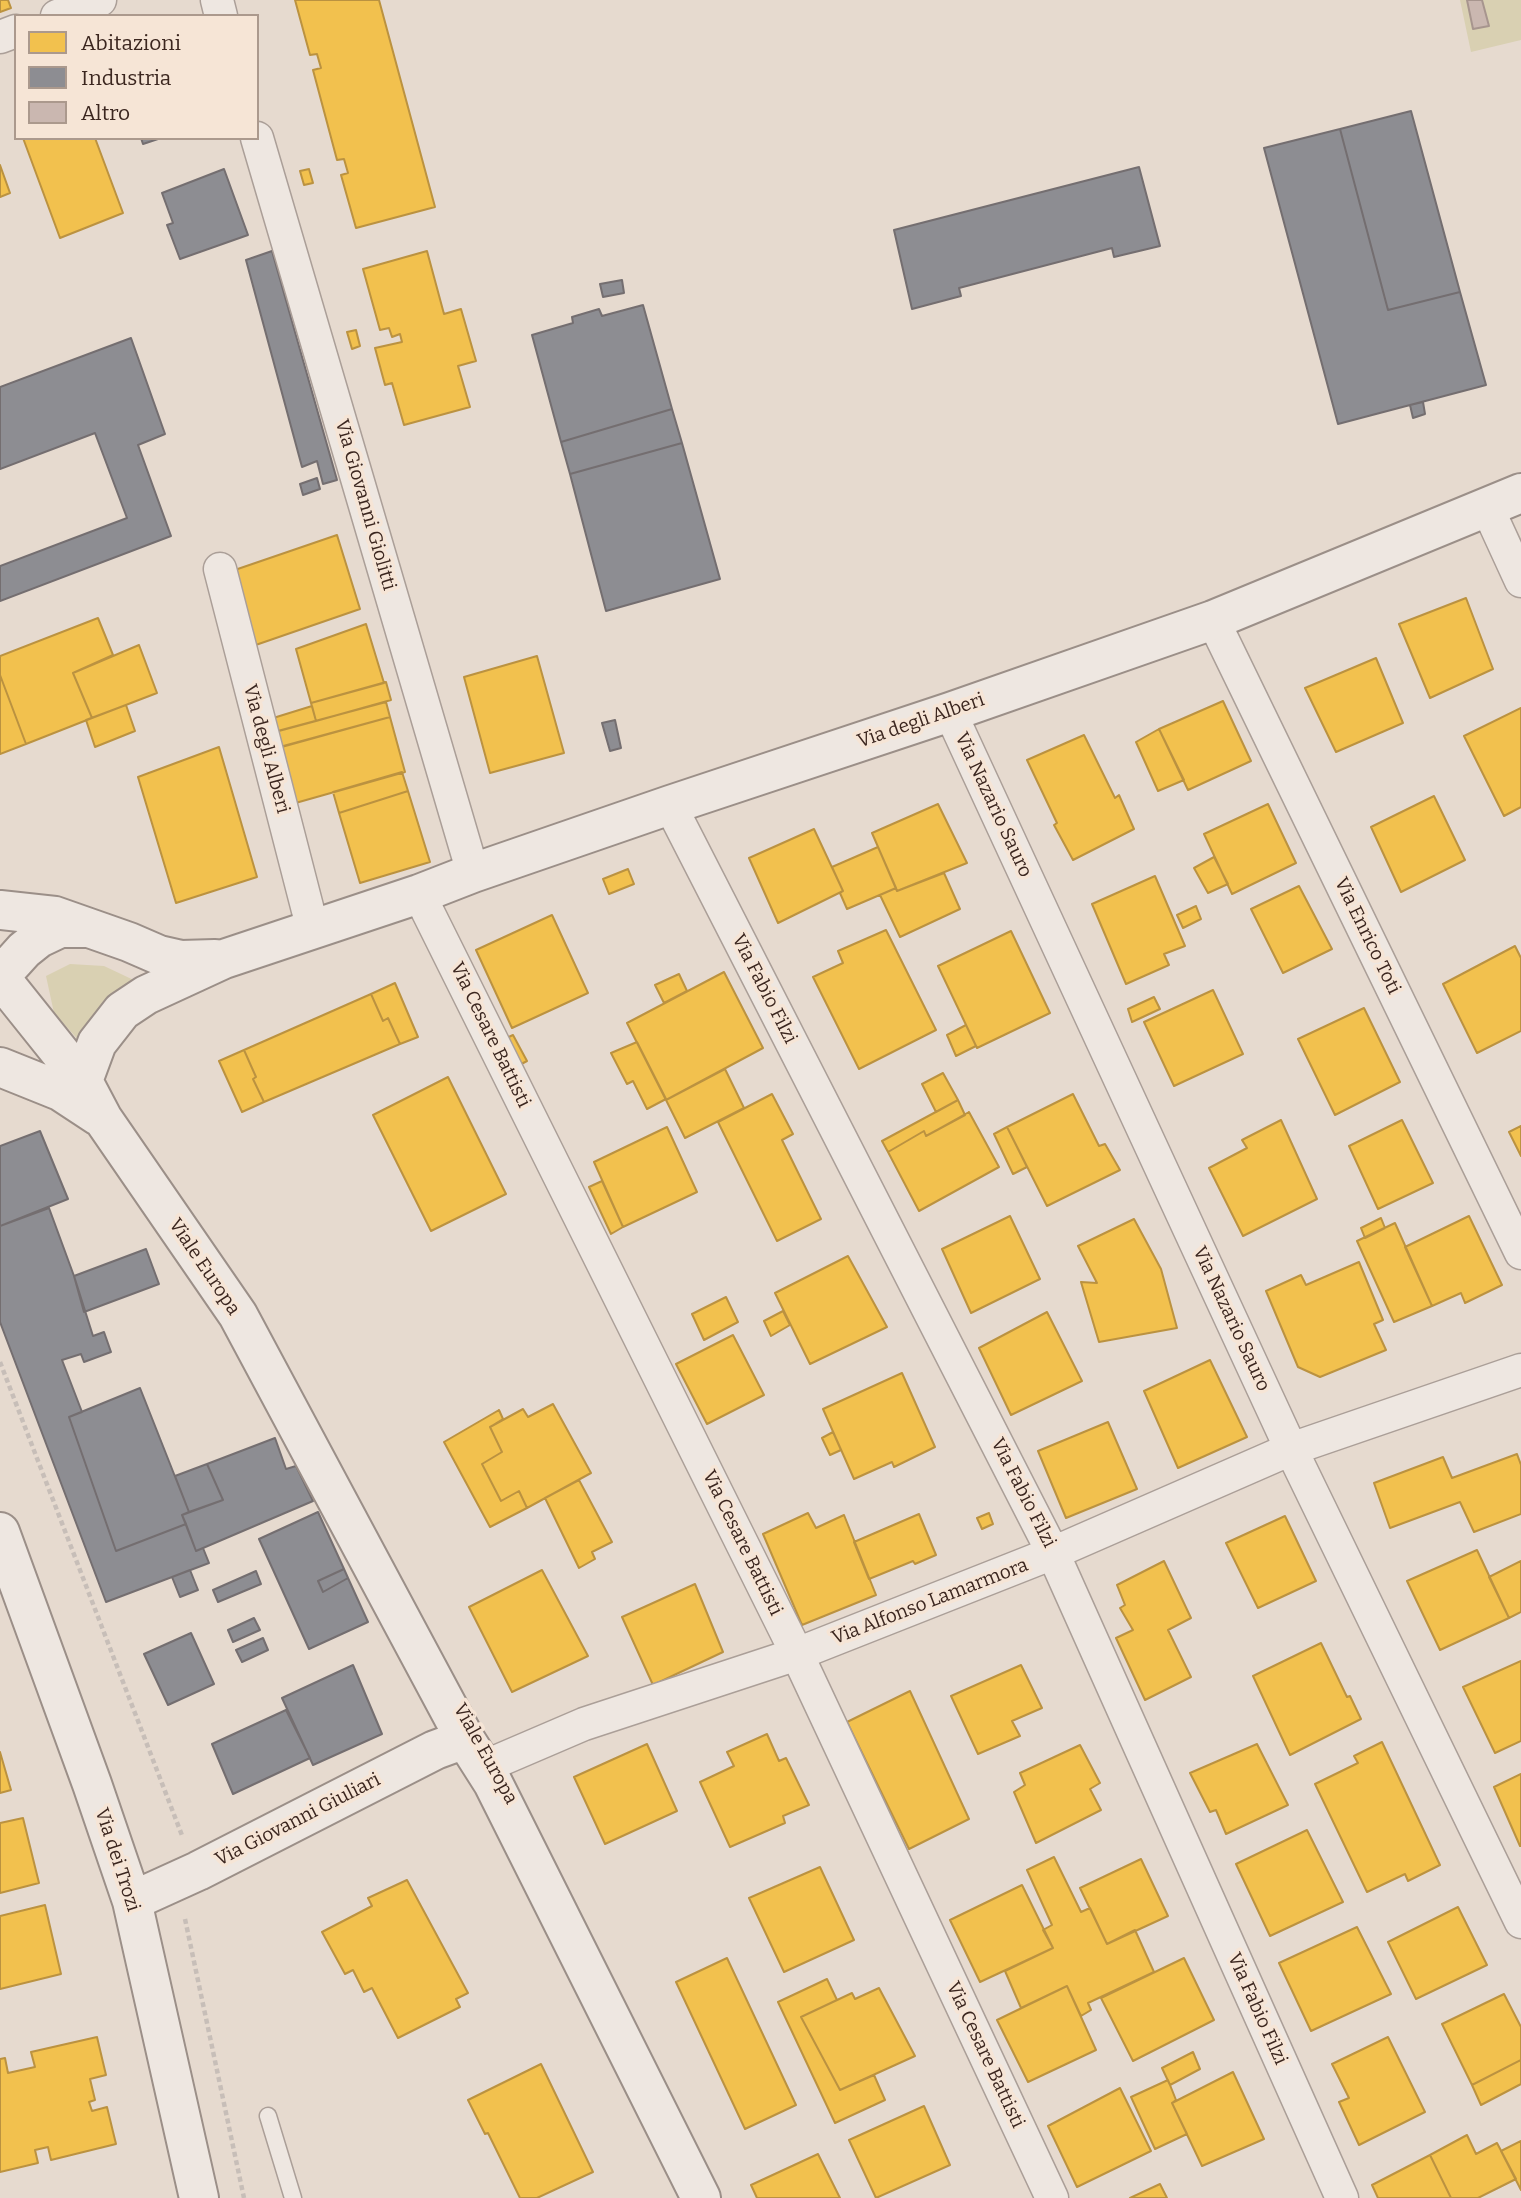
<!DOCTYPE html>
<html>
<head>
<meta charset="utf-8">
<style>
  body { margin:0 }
  #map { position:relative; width:1521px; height:2198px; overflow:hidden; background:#e6dacf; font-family:Bitter,serif }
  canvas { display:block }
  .legend { position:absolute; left:14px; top:14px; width:245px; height:126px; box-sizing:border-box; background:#f6e5d6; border:2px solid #ab998d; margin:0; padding:9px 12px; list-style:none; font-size:21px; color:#3b261f }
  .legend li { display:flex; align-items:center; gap:14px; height:35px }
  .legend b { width:35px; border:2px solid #ab998d }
</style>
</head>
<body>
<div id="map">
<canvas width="1521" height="2198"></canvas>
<ul class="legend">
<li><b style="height:19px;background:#f2c14e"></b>Abitazioni</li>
<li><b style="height:19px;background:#8d8d92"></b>Industria</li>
<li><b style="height:19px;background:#cab7b0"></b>Altro</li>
</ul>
</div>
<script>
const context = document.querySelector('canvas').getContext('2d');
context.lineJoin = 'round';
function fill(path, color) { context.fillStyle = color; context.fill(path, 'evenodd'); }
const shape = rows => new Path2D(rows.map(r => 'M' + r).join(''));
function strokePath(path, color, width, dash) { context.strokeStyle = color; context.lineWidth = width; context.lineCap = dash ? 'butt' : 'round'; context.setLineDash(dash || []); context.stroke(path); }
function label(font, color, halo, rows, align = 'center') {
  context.font = font + ' Bitter,serif'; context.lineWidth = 7; context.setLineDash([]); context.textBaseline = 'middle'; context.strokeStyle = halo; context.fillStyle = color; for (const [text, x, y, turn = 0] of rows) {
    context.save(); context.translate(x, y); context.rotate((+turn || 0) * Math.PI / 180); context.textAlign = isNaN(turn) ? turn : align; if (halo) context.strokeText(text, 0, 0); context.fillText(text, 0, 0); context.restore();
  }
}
fill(shape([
  [1460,0,1521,0,1521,40,1471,52],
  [70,964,104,966,140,983,83,1045,54,1013,46,976]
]), '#d9d0b2');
const homes = shape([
  [0,0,8,0,11,8,0,12,0,0],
  [295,0,379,0,435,207,356,228,341,175,348,173,344,159,337,160,313,70,321,68,317,54,310,55,295,0],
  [23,138,95,138,123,213,60,238,23,138],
  [0,165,10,193,0,197,0,165],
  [309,169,313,183,304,185,300,171,309,169],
  [427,251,444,314,461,309,476,361,458,366,470,407,404,425,392,383,385,385,375,348,402,342,400,334,392,337,389,328,380,330,363,269,427,251],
  [356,330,360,346,352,349,347,332,356,330],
  [337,535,360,609,247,648,226,573,337,535],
  [1466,598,1493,669,1430,698,1399,624,1466,598],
  [98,618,113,655,73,673,92,718,26,744,0,675,0,656,98,618],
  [366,624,384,683,311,703,296,649,366,624],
  [139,645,157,693,92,718,73,673,139,645],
  [537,656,564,753,490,773,464,677,537,656],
  [1376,658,1403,723,1336,752,1305,688,1376,658],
  [0,675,26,744,0,754,0,675],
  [386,682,391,700,316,721,311,703,386,682],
  [1223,701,1251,761,1188,790,1159,729,1223,701],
  [386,702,390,717,278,748,274,732,386,702],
  [126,705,135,731,95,747,86,720,126,705],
  [312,706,316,721,275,732,270,719,312,706],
  [1521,708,1521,807,1504,816,1464,736,1521,708],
  [390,717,405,772,292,804,276,748,390,717],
  [1159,729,1184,780,1158,791,1136,742,1159,729],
  [1084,735,1115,798,1119,795,1134,829,1073,860,1054,825,1057,823,1027,760,1084,735],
  [219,747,257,877,176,903,138,777,219,747],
  [402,772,408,791,339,813,333,792,402,772],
  [408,791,430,862,360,883,339,813,408,791],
  [1434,796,1465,860,1401,892,1371,827,1434,796],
  [938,804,967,863,897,891,872,833,938,804],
  [1268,804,1296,863,1232,894,1204,834,1268,804],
  [814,829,843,891,778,923,749,858,814,829],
  [878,847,896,888,847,909,840,893,843,891,832,867,878,847],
  [1214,857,1228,884,1208,893,1194,868,1214,857],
  [628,869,634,884,609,894,603,879,628,869],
  [944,873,960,909,900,937,880,895,896,888,897,891,944,873],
  [1155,876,1185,946,1164,954,1169,965,1126,984,1092,904,1155,876],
  [1299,886,1332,949,1283,973,1251,909,1299,886],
  [1196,906,1201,919,1183,928,1177,915,1196,906],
  [552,915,588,993,512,1028,476,950,552,915],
  [886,930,936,1030,859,1069,813,977,843,963,838,951,886,930],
  [1011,931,1050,1013,977,1048,938,966,1011,931],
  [1515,946,1521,958,1521,1031,1477,1053,1443,984,1515,946],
  [724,972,763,1048,666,1100,627,1023,724,972],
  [679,974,687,991,664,1003,655,985,679,974],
  [395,983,418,1037,400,1044,388,1018,383,1021,371,994,395,983],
  [1213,990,1243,1054,1174,1086,1144,1022,1213,990],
  [371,994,383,1021,388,1018,400,1044,264,1102,253,1079,256,1077,244,1050,371,994],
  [1154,997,1160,1009,1132,1022,1128,1009,1154,997],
  [1364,1008,1400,1082,1335,1115,1298,1039,1364,1008],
  [966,1025,976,1046,956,1056,947,1035,966,1025],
  [513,1035,527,1061,514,1068,500,1041,513,1035],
  [637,1042,666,1099,647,1109,633,1081,627,1084,611,1053,637,1042],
  [244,1050,256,1077,253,1079,264,1102,242,1112,219,1061,244,1050],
  [725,1069,744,1108,685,1138,666,1100,725,1069],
  [943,1073,958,1100,936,1112,922,1084,943,1073],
  [448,1077,506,1194,431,1231,373,1115,448,1077],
  [772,1094,793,1134,782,1140,821,1219,777,1241,718,1122,772,1094],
  [1073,1094,1099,1146,1105,1144,1120,1170,1047,1206,1007,1127,1073,1094],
  [958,1100,965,1115,926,1136,924,1131,888,1152,882,1141,958,1100],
  [969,1112,999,1167,919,1211,888,1152,924,1131,926,1136,969,1112],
  [1281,1120,1317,1199,1243,1236,1209,1168,1247,1148,1242,1140,1281,1120],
  [1402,1120,1433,1183,1378,1209,1349,1146,1402,1120],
  [1521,1126,1521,1156,1509,1132,1521,1126],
  [667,1127,697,1192,623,1227,594,1162,667,1127],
  [1007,1127,1027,1167,1013,1174,994,1134,1007,1127],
  [602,1181,623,1227,611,1234,589,1187,602,1181],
  [1010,1216,1040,1279,971,1313,942,1249,1010,1216],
  [1469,1216,1502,1285,1465,1303,1461,1293,1432,1306,1405,1247,1469,1216],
  [1381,1218,1385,1228,1365,1238,1361,1228,1381,1218],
  [1134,1219,1161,1269,1177,1328,1099,1342,1081,1282,1097,1283,1078,1246,1134,1219],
  [1395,1223,1432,1306,1394,1322,1357,1241,1395,1223],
  [848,1256,887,1327,810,1364,775,1293,848,1256],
  [1359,1262,1383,1320,1374,1324,1386,1350,1320,1377,1298,1367,1266,1291,1301,1275,1306,1285,1359,1262],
  [726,1297,738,1322,704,1340,692,1314,726,1297],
  [783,1311,790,1325,771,1336,764,1321,783,1311],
  [1047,1312,1082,1381,1011,1415,979,1348,1047,1312],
  [733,1335,764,1395,707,1424,676,1364,733,1335],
  [1210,1360,1247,1437,1178,1468,1144,1391,1210,1360],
  [902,1373,935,1447,894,1467,892,1462,854,1479,823,1409,902,1373],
  [553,1404,591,1473,527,1508,519,1491,501,1501,482,1464,502,1452,490,1427,523,1409,528,1417,553,1404],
  [499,1410,503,1419,490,1427,502,1452,482,1464,501,1501,519,1491,527,1508,490,1527,444,1442,499,1410],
  [1108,1422,1137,1489,1066,1518,1038,1451,1108,1422],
  [833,1432,841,1450,830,1455,822,1438,833,1432],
  [1517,1454,1521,1465,1521,1514,1474,1532,1460,1502,1390,1528,1374,1483,1443,1457,1452,1478,1517,1454],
  [579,1480,612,1542,592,1552,595,1559,579,1568,545,1498,579,1480],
  [808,1513,816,1528,844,1515,876,1595,802,1625,763,1534,808,1513],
  [989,1513,993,1524,982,1529,977,1518,989,1513],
  [919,1514,936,1555,915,1564,913,1561,869,1579,854,1542,919,1514],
  [1285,1516,1316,1581,1258,1608,1226,1543,1285,1516],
  [1477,1550,1509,1618,1440,1650,1407,1581,1477,1550],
  [1164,1561,1191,1618,1168,1630,1191,1677,1145,1700,1116,1638,1133,1630,1120,1608,1125,1605,1117,1585,1164,1561],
  [1521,1561,1521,1612,1509,1618,1489,1577,1521,1561],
  [542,1570,588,1656,512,1692,469,1607,542,1570],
  [695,1584,723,1652,653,1685,622,1617,695,1584],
  [1321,1643,1347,1697,1350,1696,1361,1719,1290,1755,1253,1676,1321,1643],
  [1521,1661,1521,1741,1495,1753,1463,1687,1521,1661],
  [1021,1665,1042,1708,1012,1721,1020,1736,978,1754,951,1696,1021,1665],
  [910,1691,969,1819,909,1849,847,1722,910,1691],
  [767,1734,779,1761,786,1758,809,1805,783,1816,785,1823,730,1847,700,1782,734,1766,727,1752,767,1734],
  [1382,1742,1440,1865,1408,1881,1405,1874,1367,1892,1315,1784,1358,1763,1354,1756,1382,1742],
  [647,1744,677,1811,605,1844,574,1777,647,1744],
  [1257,1744,1288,1805,1226,1834,1216,1810,1210,1812,1190,1773,1257,1744],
  [1080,1745,1100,1783,1090,1789,1101,1810,1036,1843,1014,1792,1025,1785,1020,1773,1080,1745],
  [0,1752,11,1790,0,1793,0,1752],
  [1521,1774,1521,1846,1520,1846,1494,1787,1521,1774],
  [23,1818,39,1883,0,1893,0,1823,23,1818],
  [1307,1830,1343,1902,1270,1936,1236,1864,1307,1830],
  [1054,1857,1081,1912,1090,1908,1107,1944,1135,1930,1154,1972,1088,2003,1091,2010,1081,2016,1067,1986,1021,2008,1005,1971,1053,1948,1043,1930,1052,1925,1027,1870,1054,1857],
  [1141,1859,1168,1916,1107,1944,1080,1888,1141,1859],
  [820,1867,854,1940,784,1972,749,1898,820,1867],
  [407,1880,468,1993,456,1999,460,2007,398,2038,372,1988,364,1992,353,1970,345,1974,322,1932,372,1906,368,1898,407,1880],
  [1022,1885,1053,1948,980,1982,950,1920,1022,1885],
  [45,1905,61,1974,0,1989,0,1916,45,1905],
  [1458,1907,1487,1965,1416,1999,1388,1942,1458,1907],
  [1357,1927,1391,1994,1311,2031,1279,1963,1357,1927],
  [727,1958,796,2105,745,2129,676,1982,727,1958],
  [1184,1958,1214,2020,1133,2061,1101,1998,1184,1958],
  [827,1979,837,2000,801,2017,840,2090,874,2075,885,2100,835,2123,778,2002,827,1979],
  [1067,1986,1096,2050,1028,2082,997,2020,1067,1986],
  [879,1988,915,2056,840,2090,801,2017,852,1993,855,1999,879,1988],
  [1504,1994,1521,2027,1521,2060,1472,2085,1442,2024,1504,1994],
  [97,2037,106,2075,90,2079,95,2100,89,2102,92,2111,107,2107,116,2144,51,2160,48,2147,35,2150,38,2163,0,2172,0,2059,5,2058,8,2073,35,2067,31,2052,97,2037],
  [1388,2037,1425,2112,1359,2145,1339,2102,1349,2098,1332,2064,1388,2037],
  [1193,2052,1200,2069,1170,2085,1162,2068,1193,2052],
  [1521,2060,1521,2084,1481,2105,1472,2085,1521,2060],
  [541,2064,593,2172,537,2198,520,2198,488,2133,485,2134,468,2100,541,2064],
  [1233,2072,1264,2139,1202,2166,1172,2103,1233,2072],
  [1168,2080,1176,2100,1172,2103,1187,2134,1155,2149,1131,2097,1168,2080],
  [1120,2088,1151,2151,1077,2187,1048,2126,1120,2088],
  [924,2106,950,2165,876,2198,849,2140,924,2106],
  [1467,2135,1476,2154,1497,2143,1516,2179,1478,2198,1451,2198,1430,2155,1467,2135],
  [1521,2141,1521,2190,1501,2151,1521,2141],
  [818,2154,840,2198,757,2198,751,2185,818,2154],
  [1430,2155,1451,2198,1378,2198,1372,2185,1430,2155],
  [1160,2184,1167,2198,1130,2198,1160,2184]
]);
fill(homes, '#f2c14e');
strokePath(homes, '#bb9240', 2);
const industry = shape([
  [1411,111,1460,292,1388,310,1340,129,1411,111],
  [1340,129,1388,310,1460,292,1486,385,1338,424,1264,148,1340,129],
  [141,138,161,138,143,144,141,138],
  [1139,167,1160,246,1114,257,1112,248,959,288,961,296,912,309,894,230,1139,167],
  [224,169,248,235,180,259,167,225,173,223,162,193,224,169],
  [272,251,337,480,323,484,317,461,302,467,246,260,272,251],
  [622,280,624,293,603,297,600,284,622,280],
  [643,305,672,409,561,442,532,335,573,323,572,317,599,309,602,316,643,305],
  [131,338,165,434,138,445,171,536,0,601,0,566,127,518,95,433,0,469,0,387,131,338],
  [1423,402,1425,414,1413,418,1410,405,1423,402],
  [672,409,682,443,570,474,561,442,672,409],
  [682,443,720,579,606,611,570,474,682,443],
  [317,478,320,489,303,495,300,484,317,478],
  [615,720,621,748,610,751,602,723,615,720],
  [40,1131,68,1199,0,1226,0,1146,40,1131],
  [49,1208,74,1276,93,1336,104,1332,111,1352,84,1362,81,1354,62,1360,82,1412,69,1417,116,1551,186,1524,196,1551,203,1548,209,1563,106,1602,0,1322,0,1226,49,1208],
  [146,1249,159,1284,84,1312,74,1276,146,1249],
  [140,1388,189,1512,182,1515,186,1524,116,1551,69,1417,140,1388],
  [275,1438,286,1469,296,1466,313,1501,196,1551,182,1515,223,1500,207,1464,275,1438],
  [207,1464,223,1500,189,1512,175,1476,207,1464],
  [318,1512,344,1569,318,1581,323,1592,348,1578,368,1622,309,1649,259,1539,318,1512],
  [344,1569,348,1578,323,1592,318,1581,344,1569],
  [190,1570,198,1590,180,1597,172,1577,190,1570],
  [256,1571,261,1584,218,1602,213,1590,256,1571],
  [254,1618,260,1630,233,1642,228,1630,254,1618],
  [191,1633,214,1684,168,1705,144,1654,191,1633],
  [263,1638,268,1650,242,1662,236,1650,263,1638],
  [353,1665,382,1734,313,1765,282,1698,353,1665],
  [286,1710,310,1758,233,1794,212,1744,286,1710]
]);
fill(industry, '#8d8d92');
strokePath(industry, '#746e70', 2);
const building = shape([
  [1467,0,1482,0,1489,26,1473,29,1467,0]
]);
fill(building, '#cab7b0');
strokePath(building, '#a7958e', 2);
const lane = shape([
  [268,2116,293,2198]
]);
const street = shape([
  [217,0,221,16],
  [57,16,100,0],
  [0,37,16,31],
  [257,138,473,873],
  [1487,507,1521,581],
  [220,569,313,930],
  [1213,620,1521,1253],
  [950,712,1291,1449,1521,1922],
  [670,805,1053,1553,1342,2198],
  [419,894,797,1654,1052,2198],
  [493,1763,584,1724,797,1654,1053,1553,1291,1449,1521,1370]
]);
const secondary = shape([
  [0,910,55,916,129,942,159,955,181,960,215,959],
  [4,972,24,950,39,938,60,928,85,928],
  [7,986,83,1081,103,1119,238,1315,465,1739,493,1783,701,2198],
  [0,1067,60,1091,98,1116],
  [83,1081,97,1043,122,1011,146,995,224,959,419,894,473,873,670,805,950,712,1213,620,1521,493],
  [0,1532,92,1784,132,1901,199,2198],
  [132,1901,198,1871,435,1750,465,1739]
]);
strokePath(lane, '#ab9f98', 19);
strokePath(street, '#ab9f98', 35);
strokePath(secondary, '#9b8f88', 42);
strokePath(shape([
  [0,1362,183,1838],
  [185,1919,244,2198]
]), '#c7beb8', 4.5, [5, 3.5]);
strokePath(lane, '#eee7e1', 16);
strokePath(street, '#eee7e1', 32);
strokePath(secondary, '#eee7e1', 38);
label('19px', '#3b261f', '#f6e5d6', [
  ["Via Giovanni Giolitti",365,505,74],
  ["Via degli Alberi",921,721,-19],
  ["Via degli Alberi",266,749,75],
  ["Via Nazario Sauro",993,805,65],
  ["Via Enrico Toti",1367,936,64],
  ["Via Fabio Filzi",764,989,63],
  ["Via Cesare Battisti",490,1035,64],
  ["Viale Europa",204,1267,56],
  ["Via Nazario Sauro",1231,1319,65],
  ["Via Fabio Filzi",1023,1493,63],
  ["Via Cesare Battisti",742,1543,64],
  ["Via Alfonso Lamarmora",930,1602,-21],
  ["Viale Europa",485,1754,61],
  ["Via Giovanni Giuliari",298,1820,-27],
  ["Via dei Trozi",117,1860,72],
  ["Via Fabio Filzi",1257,2009,66],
  ["Via Cesare Battisti",985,2055,65]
]);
</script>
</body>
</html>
